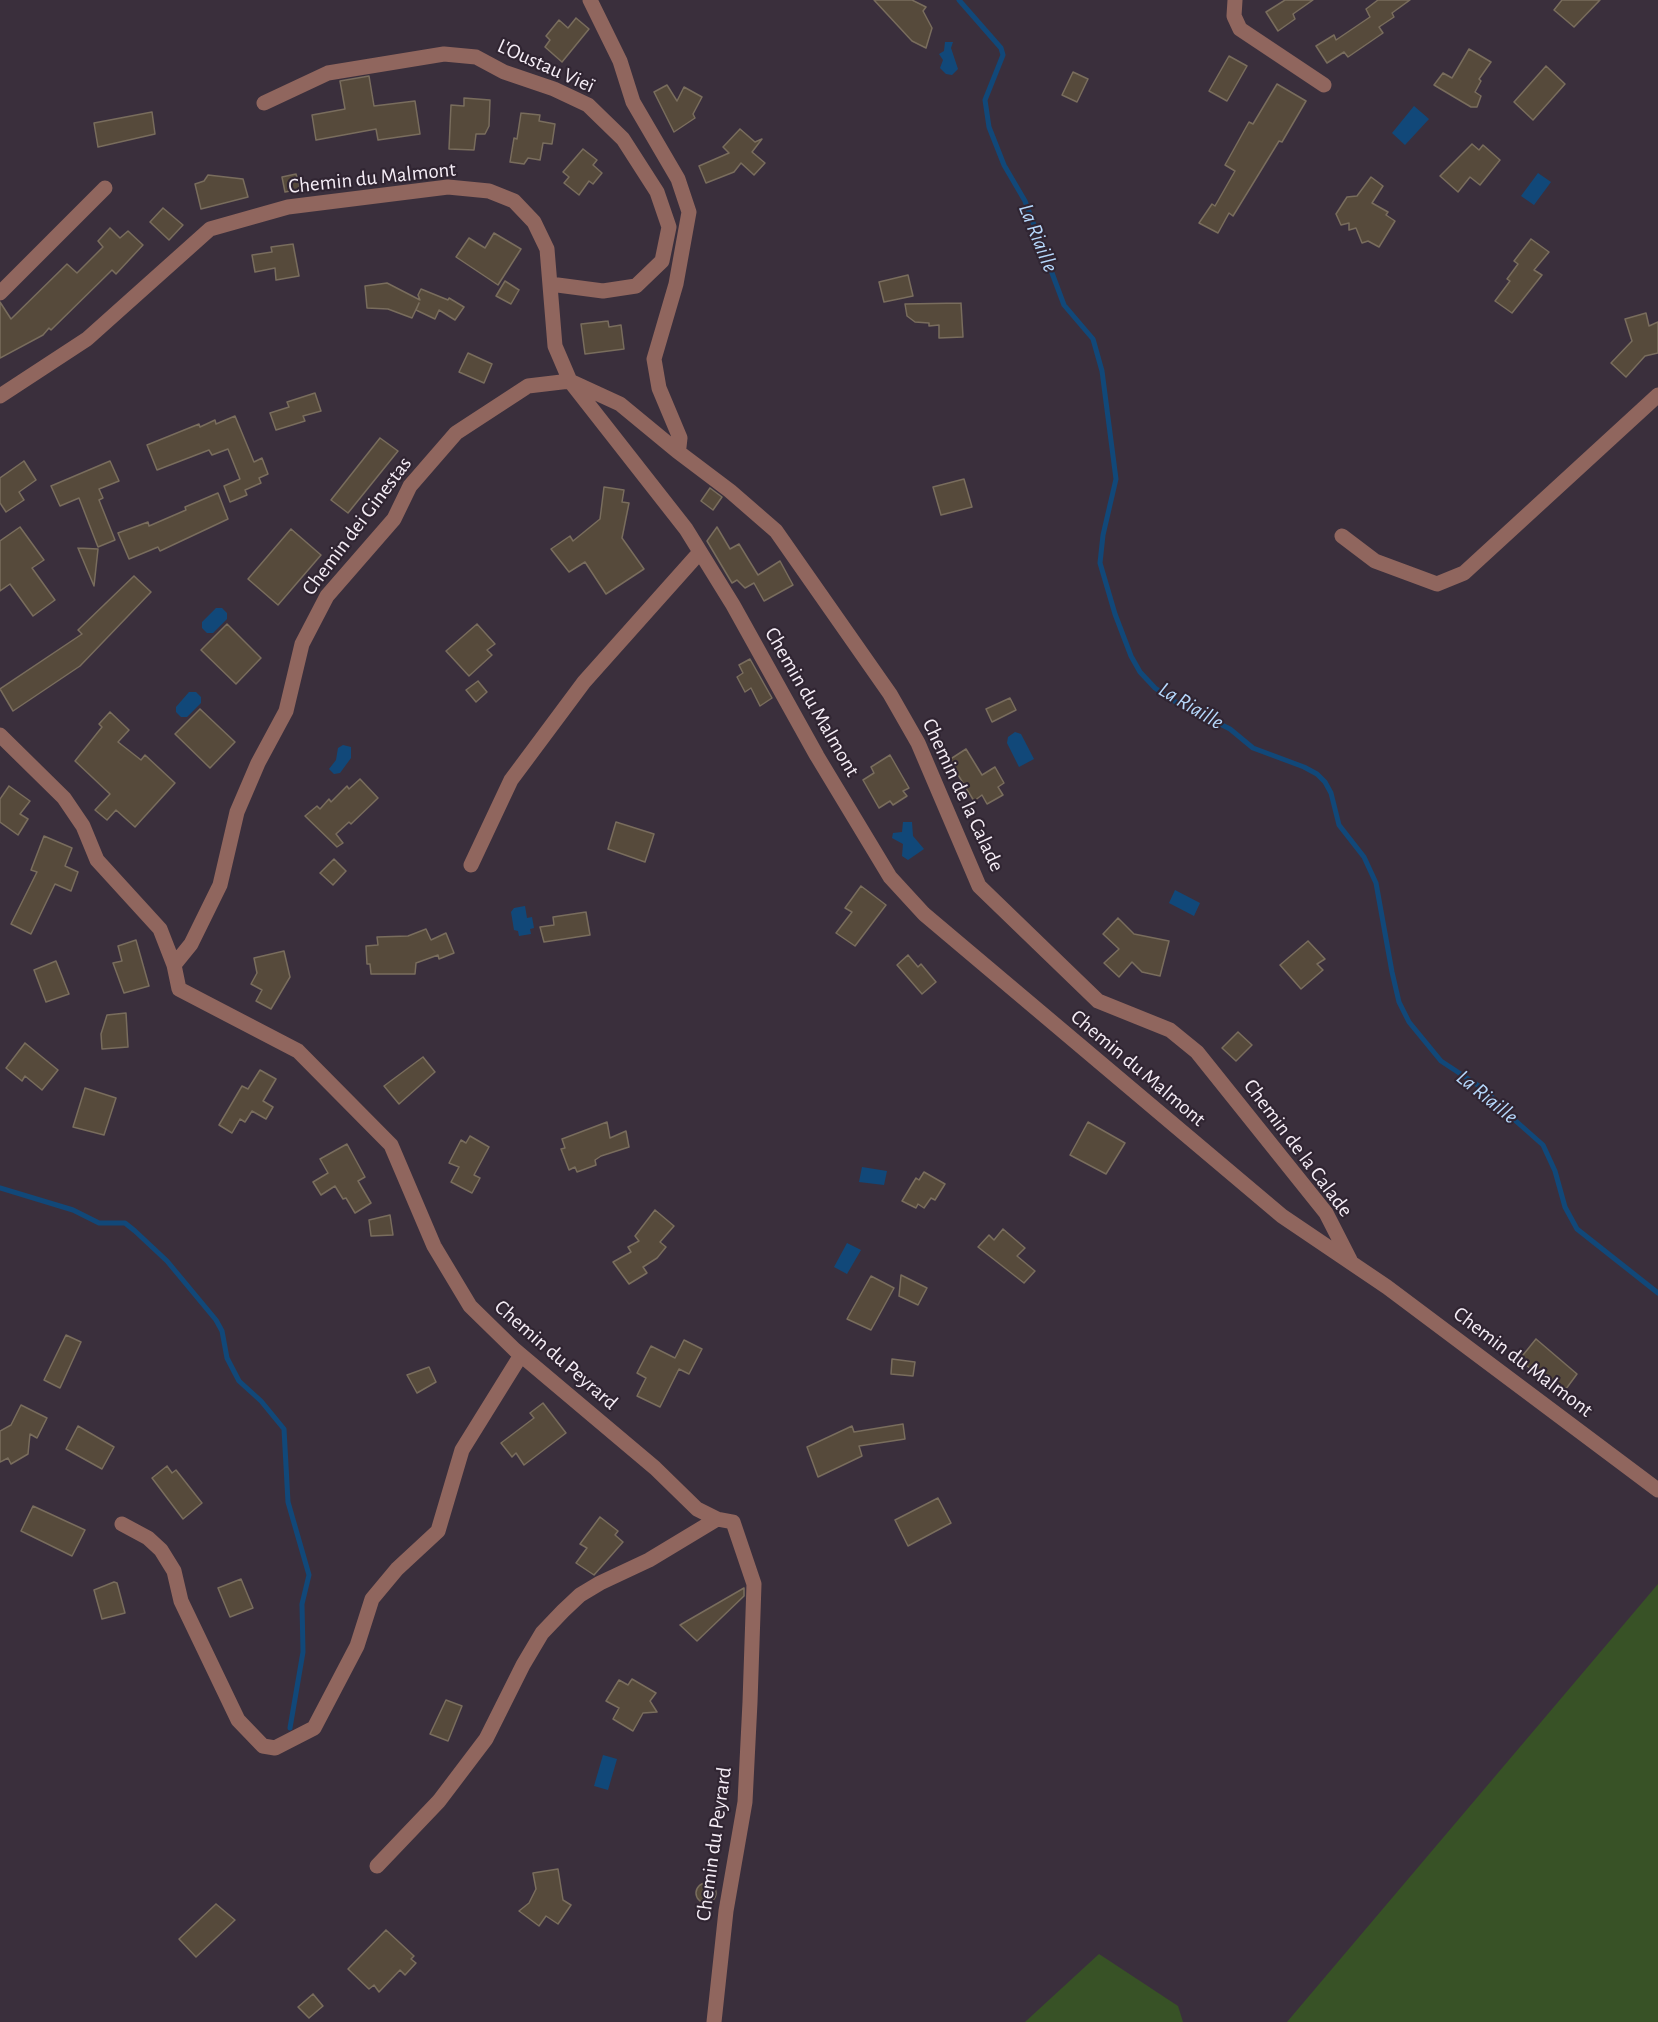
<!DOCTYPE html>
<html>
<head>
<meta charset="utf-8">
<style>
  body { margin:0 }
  canvas { display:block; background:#3a2f3c }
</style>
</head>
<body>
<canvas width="1658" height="2022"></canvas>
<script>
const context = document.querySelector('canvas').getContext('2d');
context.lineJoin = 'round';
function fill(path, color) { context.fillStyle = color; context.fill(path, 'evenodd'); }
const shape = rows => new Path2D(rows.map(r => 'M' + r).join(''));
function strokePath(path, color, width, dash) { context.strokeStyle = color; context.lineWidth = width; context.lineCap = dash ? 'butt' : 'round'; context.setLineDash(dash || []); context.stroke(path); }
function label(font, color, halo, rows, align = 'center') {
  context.font = font + ' "Alegreya Sans",sans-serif'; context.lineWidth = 4.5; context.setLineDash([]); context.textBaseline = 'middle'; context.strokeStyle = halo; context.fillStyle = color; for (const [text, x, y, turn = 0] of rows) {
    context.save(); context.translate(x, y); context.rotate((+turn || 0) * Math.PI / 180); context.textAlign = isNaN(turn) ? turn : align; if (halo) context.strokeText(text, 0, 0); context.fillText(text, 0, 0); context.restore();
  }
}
fill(shape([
  [1658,1584,1658,2022,1287,2022],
  [1099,1954,1178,2006,1183,2022,1025,2022]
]), '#385226');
fill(shape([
  [945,42,953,42,951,48,958,69,952,75,946,74,940,68,943,60,939,54,944,51],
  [1414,106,1429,119,1405,145,1392,133],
  [1538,173,1551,182,1534,205,1521,196],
  [216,608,222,608,227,613,227,619,213,633,207,633,202,628,202,622],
  [189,692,196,692,201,697,201,703,187,717,181,717,176,712,176,707],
  [1015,732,1021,734,1034,759,1019,767,1007,743,1008,737],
  [343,745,351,747,351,758,340,773,334,774,329,769,336,760,338,748],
  [903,822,912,822,913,836,924,849,908,860,902,856,903,844,892,838,893,833,902,832],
  [1175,890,1200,903,1194,916,1169,903],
  [525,906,527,918,532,917,534,928,530,929,531,934,519,936,518,931,514,930,511,912,514,908],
  [862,1167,887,1171,884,1185,859,1182],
  [847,1243,861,1250,847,1274,834,1267],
  [603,1755,617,1759,608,1790,594,1786]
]), '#114879');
strokePath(shape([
  [959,0,1001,48,1003,55,985,100,989,127,1004,165,1025,201,1064,305,1093,339,1102,371,1116,479,1103,535,1100,563,1115,614,1131,656,1140,672,1155,688,1174,701,1230,729,1253,748,1304,767,1317,774,1325,782,1331,793,1339,825,1364,857,1376,883,1392,972,1399,1002,1409,1022,1441,1061,1488,1092,1500,1107,1543,1145,1555,1171,1565,1207,1577,1229,1658,1293],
  [0,1188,73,1210,99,1223,125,1223,135,1231,167,1261,216,1320,222,1331,227,1358,239,1381,261,1401,284,1429,288,1502,309,1575,302,1604,303,1652,290,1728]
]), '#114879', 5);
const building = shape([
  [874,0,912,0,926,7,923,11,932,28,926,48,912,41,874,0],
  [1285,0,1313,0,1293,14,1295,19,1278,31,1266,12,1285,0],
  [1378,0,1410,0,1392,13,1394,17,1379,27,1383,33,1348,57,1344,52,1327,63,1316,46,1334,35,1336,40,1370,17,1366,9,1378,0],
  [1562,0,1600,0,1574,27,1554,10,1562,0],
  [576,18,589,29,562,62,545,47,550,40,546,36,559,20,568,28,576,18],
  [1469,49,1491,62,1479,79,1481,81,1475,92,1481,96,1477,107,1471,107,1434,85,1443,73,1452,78,1469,49],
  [1229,56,1247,66,1227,101,1209,91,1229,56],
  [1546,66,1565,84,1533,120,1514,102,1546,66],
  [1073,72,1088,79,1077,102,1062,95,1073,72],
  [369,76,374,106,415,101,420,134,378,140,376,129,316,140,312,115,345,109,340,81,369,76],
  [1277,84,1306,101,1282,142,1279,141,1233,216,1229,213,1218,233,1199,223,1212,204,1215,206,1235,171,1225,165,1249,122,1253,124,1277,84],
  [667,85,677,101,684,87,702,97,693,114,695,118,674,132,654,92,667,85],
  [464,98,490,100,489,126,485,134,476,134,474,150,449,149,451,105,464,106,464,98],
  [152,112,155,134,98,147,94,123,152,112],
  [521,113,540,115,539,121,555,124,552,144,543,143,540,160,528,158,524,164,510,162,514,138,517,139,521,113],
  [740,129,755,142,762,139,752,152,765,163,754,175,741,163,734,172,706,183,699,166,729,153,723,147,740,129],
  [1472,144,1479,150,1483,145,1500,160,1480,185,1470,177,1458,192,1440,176,1472,144],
  [583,149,597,160,593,165,602,173,593,184,589,181,579,195,564,183,569,177,563,172,583,149],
  [296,174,300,189,285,192,282,177,296,174],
  [208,175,243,179,248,197,201,209,195,184,204,181,208,175],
  [1371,177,1383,186,1372,203,1388,212,1386,215,1395,221,1379,247,1368,241,1362,243,1356,228,1349,230,1349,223,1341,225,1336,214,1347,197,1357,196,1371,177],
  [163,208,183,225,169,240,150,222,163,208],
  [110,228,120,238,128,231,143,245,116,274,112,270,51,330,49,328,43,335,0,358,0,302,11,319,67,264,77,273,103,247,98,241,110,228],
  [494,233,521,249,498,285,456,257,469,238,485,248,494,233],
  [1531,239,1549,252,1534,270,1542,275,1512,313,1495,301,1510,281,1507,279,1518,264,1514,261,1531,239],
  [293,244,299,276,276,280,275,268,255,272,252,255,272,252,271,247,293,244],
  [908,275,913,296,884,302,879,282,908,275],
  [505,281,519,290,511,304,496,296,505,281],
  [387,283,420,300,418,295,421,289,448,300,449,298,464,307,455,320,439,310,435,319,416,310,419,303,412,318,388,309,367,308,365,286,387,283],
  [961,303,963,337,939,338,939,325,929,326,929,323,915,322,907,316,905,304,961,303],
  [1646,313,1649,326,1658,322,1658,353,1645,356,1626,377,1611,363,1632,341,1625,319,1646,313],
  [608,321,609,327,621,325,624,349,585,354,581,324,608,321],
  [468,353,492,364,484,383,459,372,468,353],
  [315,393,321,411,303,416,305,421,276,430,270,413,289,407,287,402,315,393],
  [235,416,254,462,262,458,268,474,259,478,261,483,245,490,247,495,230,502,224,486,240,479,228,449,212,455,209,450,157,470,147,445,199,424,200,427,215,420,216,424,235,416],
  [380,438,398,451,348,513,331,500,380,438],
  [24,461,36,480,19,492,24,500,6,512,0,503,0,478,24,461],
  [110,461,119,481,99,489,103,498,99,500,115,540,98,547,79,498,60,506,51,486,110,461],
  [964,479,972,507,941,515,933,487,964,479],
  [604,487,624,490,622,502,629,503,622,538,644,569,606,594,585,562,569,572,551,549,570,536,573,541,600,519,604,487],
  [710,488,722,497,713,510,701,501,710,488],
  [218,493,228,519,160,551,158,547,129,559,118,533,148,522,149,526,186,510,185,507,218,493],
  [20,527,44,560,32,568,55,600,33,616,10,584,0,591,0,541,20,527],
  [717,527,730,549,739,544,758,575,780,561,793,585,764,601,754,583,745,588,737,580,732,583,707,541,717,527],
  [291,529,321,555,278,605,248,579,291,529],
  [78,548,98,549,94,586,78,548],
  [134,576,151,592,80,666,13,711,0,689,82,634,78,630,134,576],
  [227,624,261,658,236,684,201,650,227,624],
  [477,624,495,644,487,650,492,655,469,676,446,651,477,624],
  [750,659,772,698,760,706,751,688,745,692,737,677,743,673,739,665,750,659],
  [478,681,487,692,476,702,466,690,478,681],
  [1010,698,1016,710,992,722,986,709,1010,698],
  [200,709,235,742,210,768,175,734,200,709],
  [110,712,129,730,118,742,141,760,145,755,175,783,135,827,116,810,107,820,95,810,110,794,75,761,102,727,99,724,110,712],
  [966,749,982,775,995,767,1004,783,998,787,1003,795,987,804,982,795,974,801,949,760,966,749],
  [890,755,909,788,903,791,907,796,893,805,890,801,879,808,863,780,874,773,871,767,890,755],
  [360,779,378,798,351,824,349,822,336,834,343,843,337,847,305,816,317,806,320,809,329,799,331,802,347,786,349,789,360,779],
  [9,786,30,801,20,814,28,819,18,835,0,822,0,799,9,786],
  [616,822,654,834,645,862,608,849,616,822],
  [44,836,72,848,65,866,78,872,71,891,55,884,31,934,11,924,37,872,31,870,44,836],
  [334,859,346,871,333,885,320,873,334,859],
  [861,886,886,905,855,946,836,933,852,912,845,908,861,886],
  [586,912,590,935,544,942,540,927,554,925,553,917,586,912],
  [1118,918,1134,934,1169,941,1160,976,1142,972,1132,962,1119,977,1104,963,1119,949,1103,934,1118,918],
  [426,929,431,940,446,933,454,953,439,959,438,955,416,963,415,974,371,974,370,964,367,964,366,946,378,945,377,937,408,936,426,929],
  [136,940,149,986,124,993,113,963,122,961,118,946,136,940],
  [1308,941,1325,959,1317,964,1323,970,1301,989,1280,965,1308,941],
  [284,951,290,977,271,1009,256,1001,262,990,251,984,257,973,254,958,284,951],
  [908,955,918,967,921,964,936,982,922,994,897,965,908,955],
  [56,961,69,994,46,1002,34,970,56,961],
  [126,1013,128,1047,102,1049,101,1034,107,1015,126,1013],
  [1238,1032,1252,1045,1236,1061,1222,1048,1238,1032],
  [25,1043,58,1070,42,1090,25,1076,22,1081,6,1068,25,1043],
  [423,1057,435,1072,399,1104,384,1086,423,1057],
  [260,1070,276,1079,263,1101,273,1107,266,1119,252,1111,245,1122,240,1119,232,1133,219,1125,242,1086,248,1089,260,1070],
  [85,1088,116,1098,104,1135,73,1127,85,1088],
  [607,1122,610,1138,626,1131,629,1147,601,1156,595,1160,596,1165,577,1172,575,1167,569,1170,561,1149,565,1148,562,1139,607,1122],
  [1088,1122,1125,1143,1106,1174,1070,1155,1088,1122],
  [470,1136,489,1147,474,1175,480,1178,472,1193,451,1182,459,1167,449,1163,461,1140,466,1143,470,1136],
  [347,1144,365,1177,358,1181,371,1203,355,1213,346,1198,343,1199,335,1186,321,1195,313,1182,328,1173,320,1159,347,1144],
  [924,1172,945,1184,935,1200,931,1198,924,1208,918,1204,916,1208,902,1201,916,1178,919,1180,924,1172],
  [655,1210,674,1226,660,1242,666,1247,657,1258,643,1267,647,1273,629,1284,613,1262,631,1252,628,1247,639,1241,635,1236,655,1210],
  [390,1215,393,1235,371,1236,369,1220,390,1215],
  [1003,1229,1025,1248,1017,1256,1035,1271,1024,1283,978,1247,989,1235,994,1240,1003,1229],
  [901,1275,927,1288,918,1305,899,1296,901,1275],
  [871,1276,894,1288,871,1330,847,1319,871,1276],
  [66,1335,81,1342,60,1388,44,1380,66,1335],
  [1536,1339,1577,1374,1563,1393,1519,1360,1536,1339],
  [684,1340,702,1349,689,1374,679,1369,660,1407,637,1396,646,1378,637,1373,651,1346,675,1358,684,1340],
  [892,1359,915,1362,913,1376,891,1374,892,1359],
  [429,1367,436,1382,417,1393,407,1375,429,1367],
  [543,1403,566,1433,524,1465,516,1453,512,1457,501,1443,534,1418,530,1413,543,1403],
  [21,1405,47,1418,37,1438,30,1434,28,1454,11,1464,8,1458,0,1462,0,1431,11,1425,21,1405],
  [903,1424,905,1439,859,1446,862,1456,818,1477,807,1447,852,1426,854,1432,903,1424],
  [78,1426,114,1447,102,1469,66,1449,78,1426],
  [167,1466,172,1473,176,1470,202,1503,183,1519,152,1478,167,1466],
  [938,1498,951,1523,908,1546,895,1520,938,1498],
  [33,1506,85,1530,72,1556,21,1531,33,1506],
  [600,1517,618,1531,615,1535,623,1542,594,1575,576,1563,587,1548,580,1544,600,1517],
  [241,1579,253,1608,230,1617,218,1588,241,1579],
  [114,1582,117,1583,125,1613,102,1619,94,1590,114,1582],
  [744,1588,744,1596,697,1641,680,1625,744,1588],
  [632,1679,656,1693,650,1701,657,1712,643,1713,633,1731,613,1719,619,1708,606,1701,619,1680,628,1685,632,1679],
  [446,1700,462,1706,448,1741,430,1734,446,1700],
  [558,1869,563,1900,571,1905,558,1924,546,1916,539,1926,519,1911,529,1903,536,1889,533,1873,558,1869],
  '696 1893a10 10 0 1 1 20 0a10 10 0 1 1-20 0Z',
  [216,1904,235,1920,196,1957,179,1939,216,1904],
  [386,1930,414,1956,411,1959,416,1963,405,1975,400,1970,379,1992,374,1985,369,1989,348,1969,386,1930],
  [313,1994,323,2006,309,2018,298,2007,313,1994]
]);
fill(building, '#564a3b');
strokePath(building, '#796d5d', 1.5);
strokePath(shape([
  [1235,0,1234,16,1240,29,1324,85],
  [264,103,328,73,444,54,476,57,504,72,554,89,588,105,623,139,657,192,669,227,662,261,636,286,603,291,550,284],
  [0,293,105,188],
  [0,396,87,339,210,229,288,207,448,187,489,191,514,201,534,222,547,249,555,346,570,381,686,529,733,605,817,756,890,877,924,914,1282,1216,1387,1287,1658,1490],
  [677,451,730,491,776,531,890,694,918,743,979,886,1098,1001,1170,1030,1197,1052,1326,1213,1350,1260],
  [1342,536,1375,561,1437,584,1464,573,1658,395],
  [0,735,64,798,83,826,97,860,160,929,174,965,179,989,298,1051,391,1145,434,1246,470,1306,515,1350,655,1468,697,1509,717,1519,733,1522,754,1584,750,1702,745,1802,726,1911,714,2022],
  [471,865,511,780,584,682,700,552],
  [174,965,191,944,220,885,237,812,258,763,286,711,302,644,327,596,394,519,410,486,456,433,528,386,570,381,620,404,677,451,679,447,680,438,659,388,654,359,676,284,689,212,678,179,633,102,620,61,590,0],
  [122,1524,148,1538,161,1550,174,1571,181,1601,238,1720,263,1746,275,1748,314,1728,357,1646,372,1599,397,1569,438,1531,462,1450,521,1355],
  [377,1866,439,1801,486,1739,523,1665,542,1633,563,1611,580,1595,600,1583,649,1560,717,1519]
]), '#90665e', 15);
label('21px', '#f5edf6', '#302532', [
  ["L'Oustau Vieï",546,66,24],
  ["Chemin du Malmont",372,178,-6],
  ["Chemin dei Ginestas",357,526,-53],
  ["Chemin du Malmont",812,702,60],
  ["Chemin de la Calade",963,795,65],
  ["Chemin du Malmont",1138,1068,40],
  ["Chemin de la Calade",1298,1148,53],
  ["Chemin du Peyrard",556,1355,41],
  ["Chemin du Malmont",1523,1362,37],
  ["Chemin du Peyrard",714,1844,-82]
]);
label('italic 22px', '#b7d9fd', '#302532', [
  ["La Riaille",1038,238,68],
  ["La Riaille",1191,706,31],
  ["La Riaille",1487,1097,39]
]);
</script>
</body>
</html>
